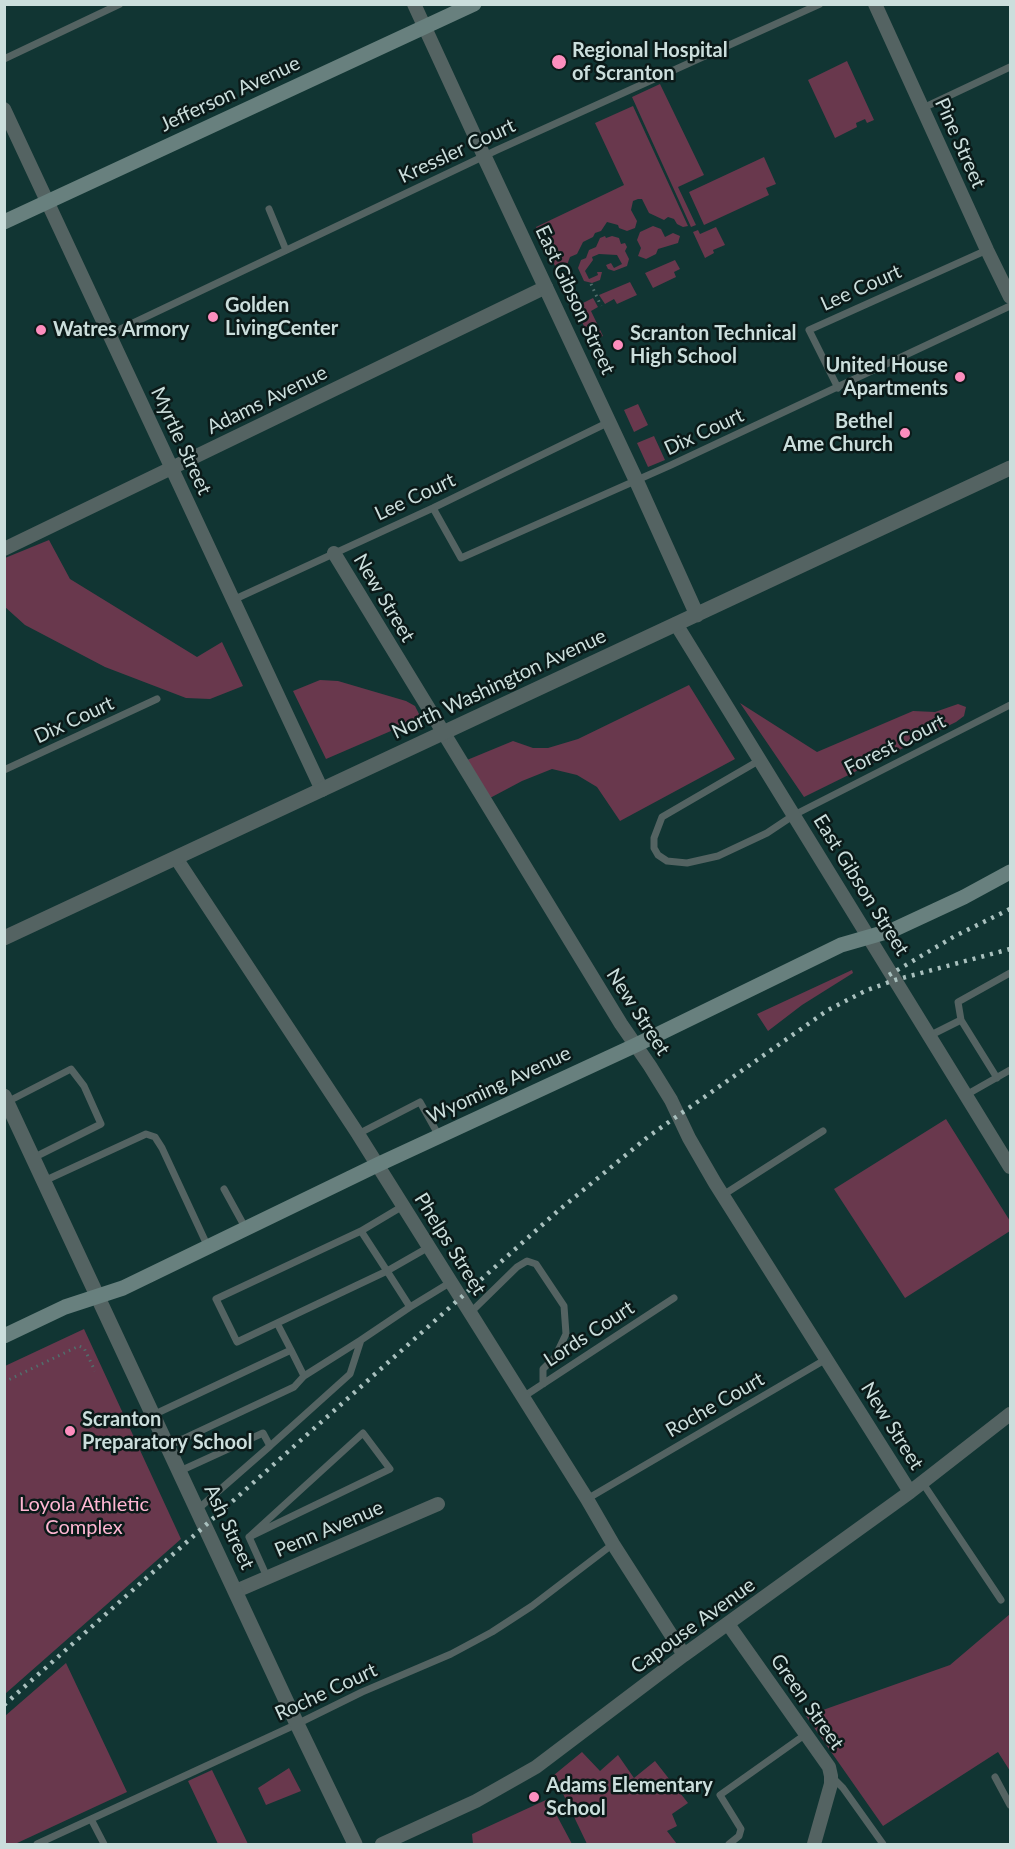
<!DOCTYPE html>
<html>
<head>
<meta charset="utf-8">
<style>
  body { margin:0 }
  #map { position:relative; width:1015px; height:1849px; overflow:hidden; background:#113533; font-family:Lato,sans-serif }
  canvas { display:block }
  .frame { position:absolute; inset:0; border:6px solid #cbdedc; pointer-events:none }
</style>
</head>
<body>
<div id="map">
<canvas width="1015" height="1849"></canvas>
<div class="frame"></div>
</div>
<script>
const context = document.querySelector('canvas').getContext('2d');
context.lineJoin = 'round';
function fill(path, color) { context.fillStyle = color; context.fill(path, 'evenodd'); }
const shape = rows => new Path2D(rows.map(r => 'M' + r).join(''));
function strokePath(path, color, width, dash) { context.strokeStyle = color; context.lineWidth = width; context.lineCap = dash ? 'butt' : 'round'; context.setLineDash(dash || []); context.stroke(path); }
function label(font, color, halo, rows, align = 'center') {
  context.font = font + ' Lato,sans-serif'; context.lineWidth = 5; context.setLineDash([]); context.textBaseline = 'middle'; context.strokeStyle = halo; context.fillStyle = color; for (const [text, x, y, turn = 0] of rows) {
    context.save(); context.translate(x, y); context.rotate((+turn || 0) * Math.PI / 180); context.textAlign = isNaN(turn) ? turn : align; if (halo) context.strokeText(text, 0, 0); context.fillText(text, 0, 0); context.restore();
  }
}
fill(shape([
  [847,61,874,120,867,123,865,119,856,123,857,127,835,138,808,80],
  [660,84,704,175,678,187,696,225,691,227,632,97],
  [633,106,688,226,683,227,677,224,674,219,668,217,664,220,649,213,642,199,638,199,633,201,631,210,637,221,635,228,627,231,619,228,618,225,607,222,601,231,595,233,593,237,583,242,577,254,570,257,567,265,557,270,536,227,624,185,595,123],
  [764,157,776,184,766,188,769,195,704,225,689,192],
  [653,226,661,229,665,237,673,233,680,236,678,243,658,249,656,254,646,259,638,256,641,248,637,240,640,232],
  [716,227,725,245,713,250,714,253,705,258,693,232,698,230,700,234],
  [605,236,606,238,612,236,619,238,621,244,625,243,627,247,625,251,629,259,627,266,614,271,608,269,606,265,611,263,614,268,622,264,617,255,599,254,592,257,593,260,585,271,589,279,598,275,597,272,602,272,600,280,592,283,584,281,578,268,581,260,586,258,589,250,596,247,600,238],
  [675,260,680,269,674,272,676,277,653,288,645,273],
  [630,282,637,295,617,304,614,299,605,304,599,295],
  [593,298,598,307,591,311,603,336,591,341,575,307],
  [638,404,648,425,634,432,624,410],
  [654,436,665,460,648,467,637,443],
  [49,540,70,579,197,657,222,642,243,686,210,699,186,698,105,667,25,625,5,607,5,558],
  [320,680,338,681,406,701,415,706,421,718,326,759,293,691],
  [689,685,735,759,620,821,597,787,577,775,552,769,522,781,490,798,467,760,513,741,533,748,548,748,578,739],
  [740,703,817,752,913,711,935,712,958,704,966,707,964,716,956,722,804,797],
  [852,970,853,973,802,1005,768,1031,757,1014],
  [946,1119,1010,1221,1010,1231,905,1298,834,1189],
  [84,1329,181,1539,5,1694,5,1366],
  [1010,1614,1010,1771,998,1752,883,1826,806,1716,950,1665],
  [66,1663,127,1792,15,1844,5,1844,5,1716],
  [582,1752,600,1771,618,1755,634,1778,655,1761,688,1803,672,1814,677,1826,667,1831,677,1844,587,1844,554,1775],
  [289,1768,301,1791,266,1805,258,1788],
  [212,1770,248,1844,218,1844,188,1781],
  [548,1799,572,1844,473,1844,472,1834]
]), '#69384d');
strokePath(shape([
  [591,284,601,306],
  [4,1382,79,1346,84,1348,95,1371]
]), '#516f6d', 3, [1.5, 4.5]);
strokePath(shape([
  [4,59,120,4],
  [923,108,1010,67],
  [269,209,286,250],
  [110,334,497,150,820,4],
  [838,388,809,330,987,250],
  [433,508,461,558,671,465,1010,306],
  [233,600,433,508,609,422],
  [760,760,662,817,654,838,654,848,658,855,667,861,687,863,718,856,767,833,794,815,1010,705],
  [4,770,157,699],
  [961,1020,958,1002,1010,973],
  [929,1036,961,1020,997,1078],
  [966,1095,1010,1070],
  [7,1102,71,1069,84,1086,101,1124,33,1158],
  [358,1134,420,1102,439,1136],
  [44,1181,146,1134,155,1137,162,1148,208,1247],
  [224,1189,246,1229],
  [723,1195,823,1131],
  [361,1231,403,1206],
  [410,1307,451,1282],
  [470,1313,517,1267,527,1261,536,1264,564,1306,566,1334,555,1357,543,1369,543,1384],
  [277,1323,291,1350],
  [523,1397,674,1298],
  [153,1415,291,1350,304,1376],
  [168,1446,294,1387,304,1376,361,1340],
  [180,1471,263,1433,270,1446,350,1374,361,1340,410,1307,387,1271,361,1231,216,1299,237,1342,387,1271,429,1247],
  [922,1482,1001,1600],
  [587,1499,828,1358],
  [198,1509,270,1446],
  [249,1537,390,1469,363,1433,249,1537,267,1577],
  [995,1777,1010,1805],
  [833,1778,843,1788,883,1844],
  [91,1819,104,1844],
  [37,1844,297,1724,362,1692,451,1654,492,1632,532,1606,613,1544],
  [729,1844,739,1836,741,1829,720,1795,806,1734]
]), '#546362', 7);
strokePath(shape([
  [414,4,484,156],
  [875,4,987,250,1010,297],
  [4,109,322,790],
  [4,549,546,287],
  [334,553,621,1024,650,1066,671,1100,689,1138,715,1183,910,1492],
  [676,624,1010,1167],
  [176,858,358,1134,587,1499,613,1544,684,1655],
  [236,1591,438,1504],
  [728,1624,829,1767,831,1776,831,1784,814,1844],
  [382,1844,476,1801,536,1767,684,1655,910,1492,1010,1414]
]), '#546362', 14);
strokePath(shape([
  [484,156,636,480,697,615],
  [4,938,1010,468],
  [4,1096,297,1724,355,1844]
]), '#546362', 15);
strokePath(shape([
  [4,222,474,4],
  [4,1336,65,1307,123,1288,377,1165,636,1045,841,945,893,930,964,897,1010,872]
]), '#68807e', 15);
strokePath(shape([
  [889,975,955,936,1010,909],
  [4,1705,559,1210,649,1136,828,1010,867,990,895,980,1010,949]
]), '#a9c0be', 4.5, [3, 6]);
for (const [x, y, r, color] of [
  [559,62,8,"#fd8ebe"],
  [213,317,6,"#fd8ebe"],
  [41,330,6,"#fd8ebe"],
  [618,345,6,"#fd8ebe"],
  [960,377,6,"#fd8ebe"],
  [905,433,6,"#fd8ebe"],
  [70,1431,6,"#fd8ebe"],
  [534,1797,6,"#fd8ebe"]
]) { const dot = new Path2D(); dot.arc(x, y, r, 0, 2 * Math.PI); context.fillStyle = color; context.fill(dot); strokePath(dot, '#0b1a19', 2); }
label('bold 20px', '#cbdedc', '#0b1a19', [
  ["Regional Hospital",572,51],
  ["of Scranton",572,74],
  ["Golden",225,306],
  ["LivingCenter",225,329],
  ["Watres Armory",53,330],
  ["Scranton Technical",630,334],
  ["High School",630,357],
  ["United House",948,366,"right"],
  ["Apartments",948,389,"right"],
  ["Bethel",893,422,"right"],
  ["Ame Church",893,445,"right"],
  ["Scranton",82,1420],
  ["Preparatory School",82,1443],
  ["Adams Elementary",546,1786],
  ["School",546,1809]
], 'left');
label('20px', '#cbdedc', '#0b1a19', [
  ["Jefferson Avenue",230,94,-25],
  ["Pine Street",960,143,66],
  ["Kressler Court",457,151,-25],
  ["Lee Court",861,288,-24],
  ["East Gibson Street",575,300,65],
  ["Adams Avenue",267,400,-26],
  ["Dix Court",704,432,-25],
  ["Myrtle Street",181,441,65],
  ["Lee Court",415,497,-25],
  ["New Street",384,598,59],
  ["North Washington Avenue",499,684,-25],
  ["Dix Court",74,720,-25],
  ["Forest Court",895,745,-27],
  ["East Gibson Street",861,885,58],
  ["New Street",638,1012,57],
  ["Wyoming Avenue",499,1085,-25],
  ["Phelps Street",450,1244,58],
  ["Lords Court",589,1334,-33],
  ["Roche Court",715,1405,-30],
  ["New Street",892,1426,58],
  ["Ash Street",229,1527,65],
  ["Penn Avenue",329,1529,-23],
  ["Capouse Avenue",693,1626,-36],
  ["Roche Court",326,1692,-25],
  ["Green Street",807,1702,55]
]);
label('20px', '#ffb7d3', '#0b1a19', [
  ["Loyola Athletic",84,1505],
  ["Complex",84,1528]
]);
</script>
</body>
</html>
